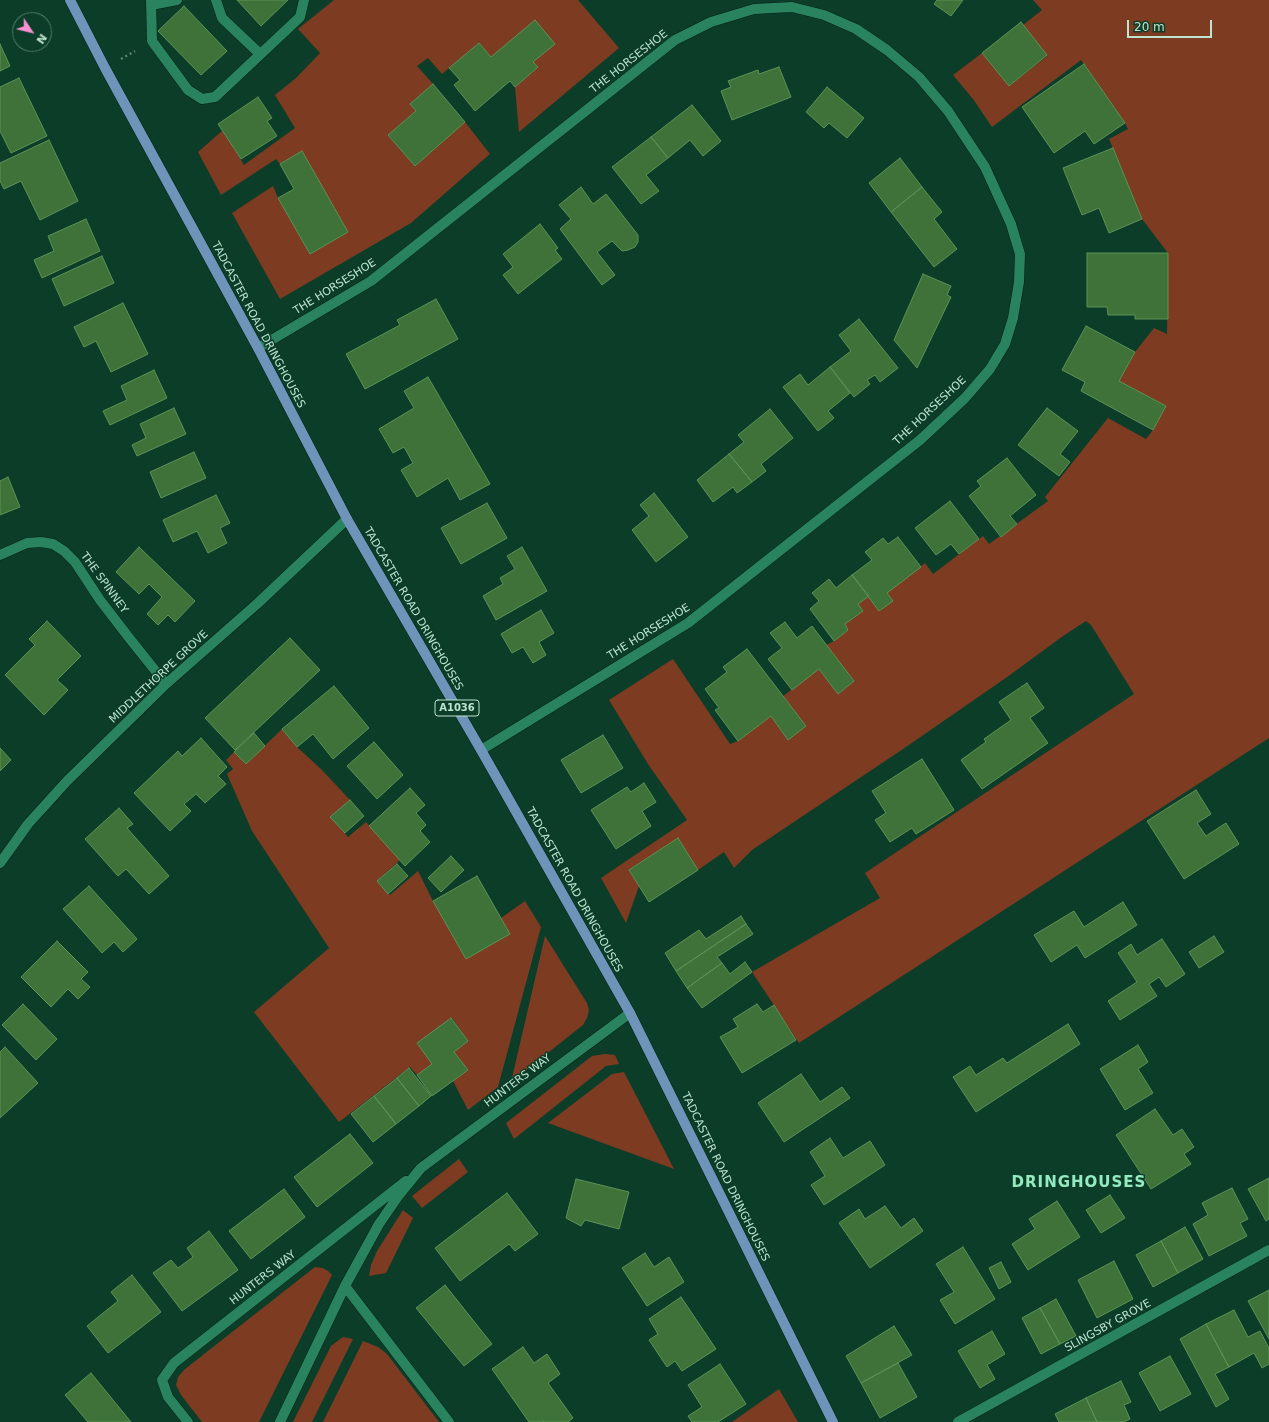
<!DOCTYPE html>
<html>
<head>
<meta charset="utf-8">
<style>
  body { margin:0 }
  #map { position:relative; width:1269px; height:1422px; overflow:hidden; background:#0c3d29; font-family:"DejaVu Sans",sans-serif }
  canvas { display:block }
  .north { position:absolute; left:12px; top:12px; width:40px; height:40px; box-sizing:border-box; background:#0c3d29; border:1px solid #52806b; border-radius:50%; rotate:125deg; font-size:11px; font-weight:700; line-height:16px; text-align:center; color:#bce4cf }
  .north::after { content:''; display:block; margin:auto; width:14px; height:18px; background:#f591d1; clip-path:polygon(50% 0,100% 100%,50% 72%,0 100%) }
  .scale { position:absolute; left:1127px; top:20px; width:85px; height:18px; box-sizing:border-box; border:2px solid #bce4cf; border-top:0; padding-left:5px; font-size:12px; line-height:14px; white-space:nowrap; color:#bce4cf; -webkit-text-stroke:3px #0c3d29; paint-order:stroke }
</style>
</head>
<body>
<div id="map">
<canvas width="1269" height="1422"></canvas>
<div class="north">N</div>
<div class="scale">20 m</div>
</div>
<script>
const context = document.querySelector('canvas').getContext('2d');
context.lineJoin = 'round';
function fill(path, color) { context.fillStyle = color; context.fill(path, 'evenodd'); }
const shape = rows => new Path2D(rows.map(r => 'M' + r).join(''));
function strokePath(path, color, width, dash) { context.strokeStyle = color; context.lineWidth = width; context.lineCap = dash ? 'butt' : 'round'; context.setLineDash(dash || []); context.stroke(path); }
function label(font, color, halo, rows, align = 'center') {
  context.font = font + ' "DejaVu Sans",sans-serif'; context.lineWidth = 3; context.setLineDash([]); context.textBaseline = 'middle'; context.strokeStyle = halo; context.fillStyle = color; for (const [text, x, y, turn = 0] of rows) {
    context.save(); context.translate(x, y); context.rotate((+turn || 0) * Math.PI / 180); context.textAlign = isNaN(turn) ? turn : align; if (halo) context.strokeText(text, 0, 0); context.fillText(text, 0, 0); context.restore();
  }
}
fill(shape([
  [334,0,578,0,619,48,519,132,515,87,538,67,533,62,554,44,491,57,479,43,442,74,428,58,417,66,433,84,410,104,416,111,388,135,415,166,465,122,490,154,411,223,280,299,232,213,273,186,278,198,310,254,348,232,302,152,280,164,276,159,221,195,198,152,223,130,244,165,295,128,275,95,296,78,320,53,298,29],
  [1033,0,1269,0,1269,738,799,1043,752,972,880,898,865,873,1134,694,1091,625,1086,621,1063,636,1010,675,906,747,752,850,734,868,724,852,698,870,678,839,629,870,639,886,626,923,601,878,687,820,648,764,609,700,673,659,730,744,738,741,771,716,788,740,806,726,783,696,819,669,838,694,854,681,826,645,834,641,848,630,845,624,863,611,858,604,869,596,880,611,892,601,887,593,925,563,933,574,983,536,989,544,1048,501,1045,497,1108,418,1146,439,1153,430,1119,381,1135,352,1154,328,1167,334,1168,253,1142,219,1109,139,1128,129,1125,123,1081,60,992,127,973,99,953,75,982,53,1009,86,1047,56,1023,25,1042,10],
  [282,729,297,747,322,770,350,800,331,817,348,837,366,822,400,860,377,881,390,895,418,871,433,901,501,918,525,901,541,927,498,1087,468,1110,453,1081,468,1070,454,1052,468,1041,452,1018,418,1043,432,1064,417,1075,410,1067,339,1122,254,1012,329,948,252,831,227,774,233,769,226,760,234,752,246,764],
  [545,936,587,1003,589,1010,587,1018,583,1025,511,1082],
  [605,1054,615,1055,619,1064,606,1066,514,1139,506,1123,592,1056],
  [624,1072,674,1169,548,1123,612,1074],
  [459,1159,468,1172,422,1208,412,1196],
  [403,1210,413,1218,386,1273,369,1276,371,1265,377,1251],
  [315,1267,323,1268,328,1271,332,1275,259,1422,202,1422,181,1395,176,1385,178,1377,185,1369],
  [343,1337,353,1339,312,1422,293,1422,331,1346],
  [363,1341,378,1347,387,1354,439,1422,323,1422],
  [779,1389,798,1422,732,1422]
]), '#7d3b21');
const building = shape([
  [237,0,288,0,261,26,237,0],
  [937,0,963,0,951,16,934,4,937,0],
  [184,6,227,51,201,75,158,31,184,6],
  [535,20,555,44,533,62,538,67,515,87,510,81,475,111,454,85,460,80,449,68,479,43,491,57,535,20],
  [1021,22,1047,55,1009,86,982,53,1021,22],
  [0,44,10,66,0,71,0,44],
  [1084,64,1125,123,1094,144,1085,131,1054,153,1022,107,1084,64],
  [779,67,791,97,732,120,721,91,731,87,728,81,758,70,759,74,779,67],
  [19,78,47,136,11,153,0,131,0,87,19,78],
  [433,84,465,122,415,166,388,135,416,111,410,104,433,84],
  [827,87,864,118,847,138,829,123,824,128,806,112,827,87],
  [258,97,272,118,267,121,277,136,241,159,218,124,258,97],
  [692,105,721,141,703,156,690,140,668,158,651,137,692,105],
  [651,137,668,158,646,175,659,191,641,204,612,167,651,137],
  [49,140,78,201,40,220,21,181,4,189,0,181,0,163,49,140],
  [1113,148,1142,219,1109,233,1099,208,1082,215,1063,168,1113,148],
  [302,151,348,232,310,254,278,198,294,189,280,164,302,151],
  [900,158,922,187,891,212,869,183,900,158],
  [581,187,593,204,606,194,638,235,638,242,635,247,628,250,622,251,612,241,597,252,615,275,602,285,560,229,571,219,559,205,581,187],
  [922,187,942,212,934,219,957,249,934,267,891,212,922,187],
  [86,219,100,251,42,278,34,260,54,251,48,236,86,219],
  [540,224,558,248,555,250,562,259,518,294,503,275,513,267,503,254,540,224],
  [1087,253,1168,253,1168,319,1135,319,1135,315,1108,315,1107,307,1087,307,1087,253],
  [102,256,114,283,64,306,52,279,102,256],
  [923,274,951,286,947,295,951,297,917,368,894,340,923,274],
  [436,299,458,339,365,389,346,354,400,325,397,320,436,299],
  [123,303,148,354,111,372,96,341,84,347,74,327,123,303],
  [859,319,898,368,880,382,875,375,867,380,870,384,854,397,830,367,851,351,839,335,859,319],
  [1086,326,1135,352,1119,381,1166,406,1153,430,1081,391,1085,382,1062,370,1086,326],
  [830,367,850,393,828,411,834,418,818,431,783,387,800,374,808,385,830,367],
  [154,370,167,398,110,425,103,411,127,400,121,386,154,370],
  [428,377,490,484,460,500,448,478,417,497,401,470,413,463,404,447,393,453,379,429,414,408,404,391,428,377],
  [174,408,186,434,137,456,132,445,146,438,140,424,174,408],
  [1047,408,1078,431,1060,454,1070,462,1059,476,1018,445,1047,408],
  [770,409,793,438,761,464,766,471,752,482,729,454,744,442,738,435,770,409],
  [194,452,206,478,161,498,150,472,194,452],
  [729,454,752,482,737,493,733,487,713,502,697,480,729,454],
  [1007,458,1036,495,1010,516,1017,524,1001,537,969,496,981,486,977,481,1007,458],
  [8,477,20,507,0,515,0,481,8,477],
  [654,493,688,537,656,562,632,530,649,516,640,505,654,493],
  [216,495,230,523,220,528,227,543,208,553,197,531,173,542,163,520,216,495],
  [950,501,979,539,959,554,951,544,936,555,915,528,950,501],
  [487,503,507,538,461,564,441,528,487,503],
  [898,537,921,567,887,593,893,601,879,611,852,575,872,560,865,552,883,538,888,544,898,537],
  [139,547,195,601,175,622,168,615,158,625,147,614,162,597,149,584,139,594,116,572,139,547],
  [522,547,547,591,496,620,483,596,503,584,500,578,515,569,507,556,522,547],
  [852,575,869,596,858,604,863,611,845,624,848,630,834,641,810,609,819,601,812,593,829,579,836,588,852,575],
  [541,610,554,633,539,642,546,655,533,663,523,647,512,653,501,634,541,610],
  [47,621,81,656,57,680,68,690,44,715,5,675,35,645,29,639,47,621],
  [785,622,797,638,812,626,854,681,838,694,819,669,792,690,768,659,782,648,770,633,785,622],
  [290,638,320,670,235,750,205,718,290,638],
  [747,649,806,726,788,740,771,716,738,741,715,710,719,708,705,689,727,672,723,667,747,649],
  [1027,683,1044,708,1030,718,1048,743,982,789,961,760,986,742,984,739,1011,720,999,702,1027,683],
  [334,686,369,728,333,759,313,734,297,747,282,729,334,686],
  [254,733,265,746,246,764,234,752,254,733],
  [603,735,623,768,581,793,561,760,603,735],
  [201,738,227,767,218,776,226,784,205,803,196,794,184,804,191,811,170,831,134,793,178,751,182,756,201,738],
  [374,742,403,775,377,799,347,766,374,742],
  [0,748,11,760,0,771,0,748],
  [922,759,954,810,916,834,912,828,890,842,875,820,886,813,872,791,922,759],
  [644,783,656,802,642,811,651,826,616,849,591,810,627,787,631,792,644,783],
  [410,788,425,805,416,813,426,825,420,831,430,842,405,866,369,826,410,788],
  [1196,790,1211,814,1197,823,1206,836,1226,823,1239,844,1184,879,1147,821,1196,790],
  [350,800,364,816,345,833,330,817,350,800],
  [119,808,133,824,127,828,169,876,149,894,126,869,118,876,85,839,119,808],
  [678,838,698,870,649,902,629,870,678,838],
  [451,856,464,870,441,892,428,878,451,856],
  [397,864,408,876,388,894,377,881,397,864],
  [477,876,510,934,466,959,433,901,477,876],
  [89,886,137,939,123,952,114,942,102,953,63,909,89,886],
  [1123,902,1137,925,1085,958,1077,945,1051,962,1034,935,1074,911,1084,927,1123,902],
  [741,916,746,924,676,971,665,953,699,930,706,939,741,916],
  [746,924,753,934,717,957,722,963,687,988,676,971,746,924],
  [1214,936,1224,952,1199,968,1189,952,1214,936],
  [1162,939,1185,974,1166,987,1159,977,1149,984,1157,996,1120,1020,1108,1001,1137,982,1118,953,1131,944,1137,955,1162,939],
  [57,941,88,972,81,979,90,987,78,999,68,989,51,1007,21,977,57,941],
  [745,962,752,972,702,1008,687,988,722,963,730,974,745,962],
  [23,1004,57,1039,36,1060,2,1025,23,1004],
  [757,1004,763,1012,774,1005,796,1040,742,1073,720,1037,738,1027,733,1019,757,1004],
  [451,1018,468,1041,454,1052,468,1070,432,1096,417,1075,432,1064,417,1043,451,1018],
  [1068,1024,1080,1044,976,1112,953,1077,970,1066,976,1075,1003,1058,1007,1063,1068,1024],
  [1138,1045,1148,1062,1138,1069,1153,1093,1125,1110,1100,1069,1138,1045],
  [5,1047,38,1083,0,1118,0,1052,5,1047],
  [409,1068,431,1096,419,1106,397,1078,409,1068],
  [801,1074,820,1102,842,1087,850,1098,784,1142,758,1103,801,1074],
  [397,1078,419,1106,396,1124,374,1096,397,1078],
  [374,1096,396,1124,373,1142,351,1114,374,1096],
  [1155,1109,1173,1135,1182,1129,1194,1147,1184,1154,1191,1164,1151,1189,1116,1135,1155,1109],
  [350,1134,373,1163,317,1207,294,1177,350,1134],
  [830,1138,843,1158,870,1141,885,1165,824,1205,811,1185,825,1176,810,1152,830,1138],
  [1269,1178,1269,1219,1266,1221,1248,1189,1269,1178],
  [576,1179,629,1192,619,1229,585,1220,581,1226,566,1218,576,1179],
  [1232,1188,1248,1219,1240,1223,1247,1236,1209,1256,1193,1224,1208,1215,1202,1203,1232,1188],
  [284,1189,305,1217,251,1259,229,1231,284,1189],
  [507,1193,538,1234,515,1251,509,1244,460,1281,435,1248,507,1193],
  [1110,1195,1125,1218,1101,1233,1086,1210,1110,1195],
  [1057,1201,1080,1237,1028,1270,1012,1244,1035,1229,1029,1219,1057,1201],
  [885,1206,901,1228,914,1218,923,1231,870,1268,839,1223,859,1209,865,1219,885,1206],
  [1185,1227,1203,1259,1178,1273,1161,1241,1185,1227],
  [209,1231,238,1270,182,1311,153,1273,171,1260,178,1268,193,1257,187,1248,209,1231],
  [1161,1241,1178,1273,1153,1287,1136,1255,1161,1241],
  [963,1247,995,1299,955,1324,940,1300,954,1292,936,1264,963,1247],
  [645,1253,654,1267,669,1257,684,1282,647,1306,622,1268,645,1253],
  [1114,1261,1133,1299,1097,1318,1078,1280,1114,1261],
  [1001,1262,1011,1282,999,1289,989,1268,1001,1262],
  [132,1275,161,1312,108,1353,87,1326,118,1301,111,1292,132,1275],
  [445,1285,492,1344,464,1366,416,1308,445,1285],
  [1269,1290,1269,1339,1248,1301,1269,1290],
  [681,1297,716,1349,682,1371,675,1361,667,1367,649,1340,658,1334,649,1319,681,1297],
  [1056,1299,1076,1336,1060,1344,1040,1308,1056,1299],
  [1040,1308,1060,1344,1041,1354,1022,1318,1040,1308],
  [1234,1310,1248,1337,1260,1331,1269,1348,1269,1364,1262,1368,1254,1353,1229,1367,1206,1324,1234,1310],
  [1206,1324,1229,1367,1215,1374,1229,1399,1216,1407,1180,1339,1206,1324],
  [894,1326,912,1355,861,1383,846,1356,894,1326],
  [992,1331,1005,1354,987,1365,995,1379,980,1388,958,1351,992,1331],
  [523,1347,534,1363,547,1354,560,1374,548,1383,573,1418,568,1422,544,1422,543,1421,541,1422,529,1422,492,1369,523,1347],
  [1170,1356,1191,1394,1160,1411,1139,1373,1170,1356],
  [898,1363,917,1397,880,1418,861,1383,898,1363],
  [720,1364,746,1404,718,1422,692,1422,688,1416,702,1407,688,1385,720,1364],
  [91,1373,131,1422,88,1422,65,1395,91,1373],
  [1121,1381,1131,1402,1124,1405,1130,1419,1124,1422,1097,1422,1086,1398,1121,1381],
  [1086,1398,1097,1422,1059,1422,1055,1414,1086,1398]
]);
fill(building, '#3e7238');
strokePath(building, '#5d9257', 1);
const service = shape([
  [151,0,152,41,188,90,202,99,215,97,300,17,304,0],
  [216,0,222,18,260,54],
  [151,5,177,0]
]);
const minor = shape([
  [258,348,371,281,675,40,711,22,754,9,792,7,824,15,856,29,887,50,919,77,948,111,985,167,1011,224,1020,254,1019,282,1013,318,1005,344,990,369,965,398,920,440,688,623,481,750],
  [0,555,27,543,41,542,53,544,64,551,75,562,100,600,130,639,166,684],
  [0,863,28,824,67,781,166,684,258,603,347,519],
  [345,1286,449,1422],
  [188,1422,168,1397,162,1380,174,1363,406,1181],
  [280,1422,345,1286,379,1224,399,1195,421,1168,630,1013],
  [958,1422,1269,1250]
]);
const primary = shape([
  [70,0,105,68,258,348,347,519,481,750,630,1013,833,1422]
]);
strokePath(service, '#052115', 11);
strokePath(minor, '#052115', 11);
strokePath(primary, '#052115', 11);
strokePath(shape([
  [121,59,135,51]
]), '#598671', 2.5, [2, 3]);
strokePath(service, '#29835e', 10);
strokePath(minor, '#29835e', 10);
strokePath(primary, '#6f94ba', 10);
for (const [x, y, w] of [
  [457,708,44]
]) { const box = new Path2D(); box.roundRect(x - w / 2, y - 8, w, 16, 3); context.fillStyle = '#0c3d29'; context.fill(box); strokePath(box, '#bce4cf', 1); }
label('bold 10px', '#bce4cf', null, [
  ["A1036",457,708]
]);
label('11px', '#bce4cf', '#0c3d29', [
  ["THE HORSESHOE",629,62,-38],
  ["THE HORSESHOE",335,287,-32],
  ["TADCASTER ROAD DRINGHOUSES",258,325,62],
  ["THE HORSESHOE",930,411,-43],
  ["THE SPINNEY",104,583,54],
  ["TADCASTER ROAD DRINGHOUSES",413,609,60],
  ["THE HORSESHOE",649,632,-32],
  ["MIDDLETHORPE GROVE",159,677,-43],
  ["TADCASTER ROAD DRINGHOUSES",574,890,61],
  ["HUNTERS WAY",518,1081,-37],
  ["TADCASTER ROAD DRINGHOUSES",725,1177,64],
  ["HUNTERS WAY",263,1278,-38],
  ["SLINGSBY GROVE",1108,1326,-29]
]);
context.letterSpacing = '1px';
label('bold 15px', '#94ebc0', '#0c3d29', [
  ["DRINGHOUSES",1079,1183]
]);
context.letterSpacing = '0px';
</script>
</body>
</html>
